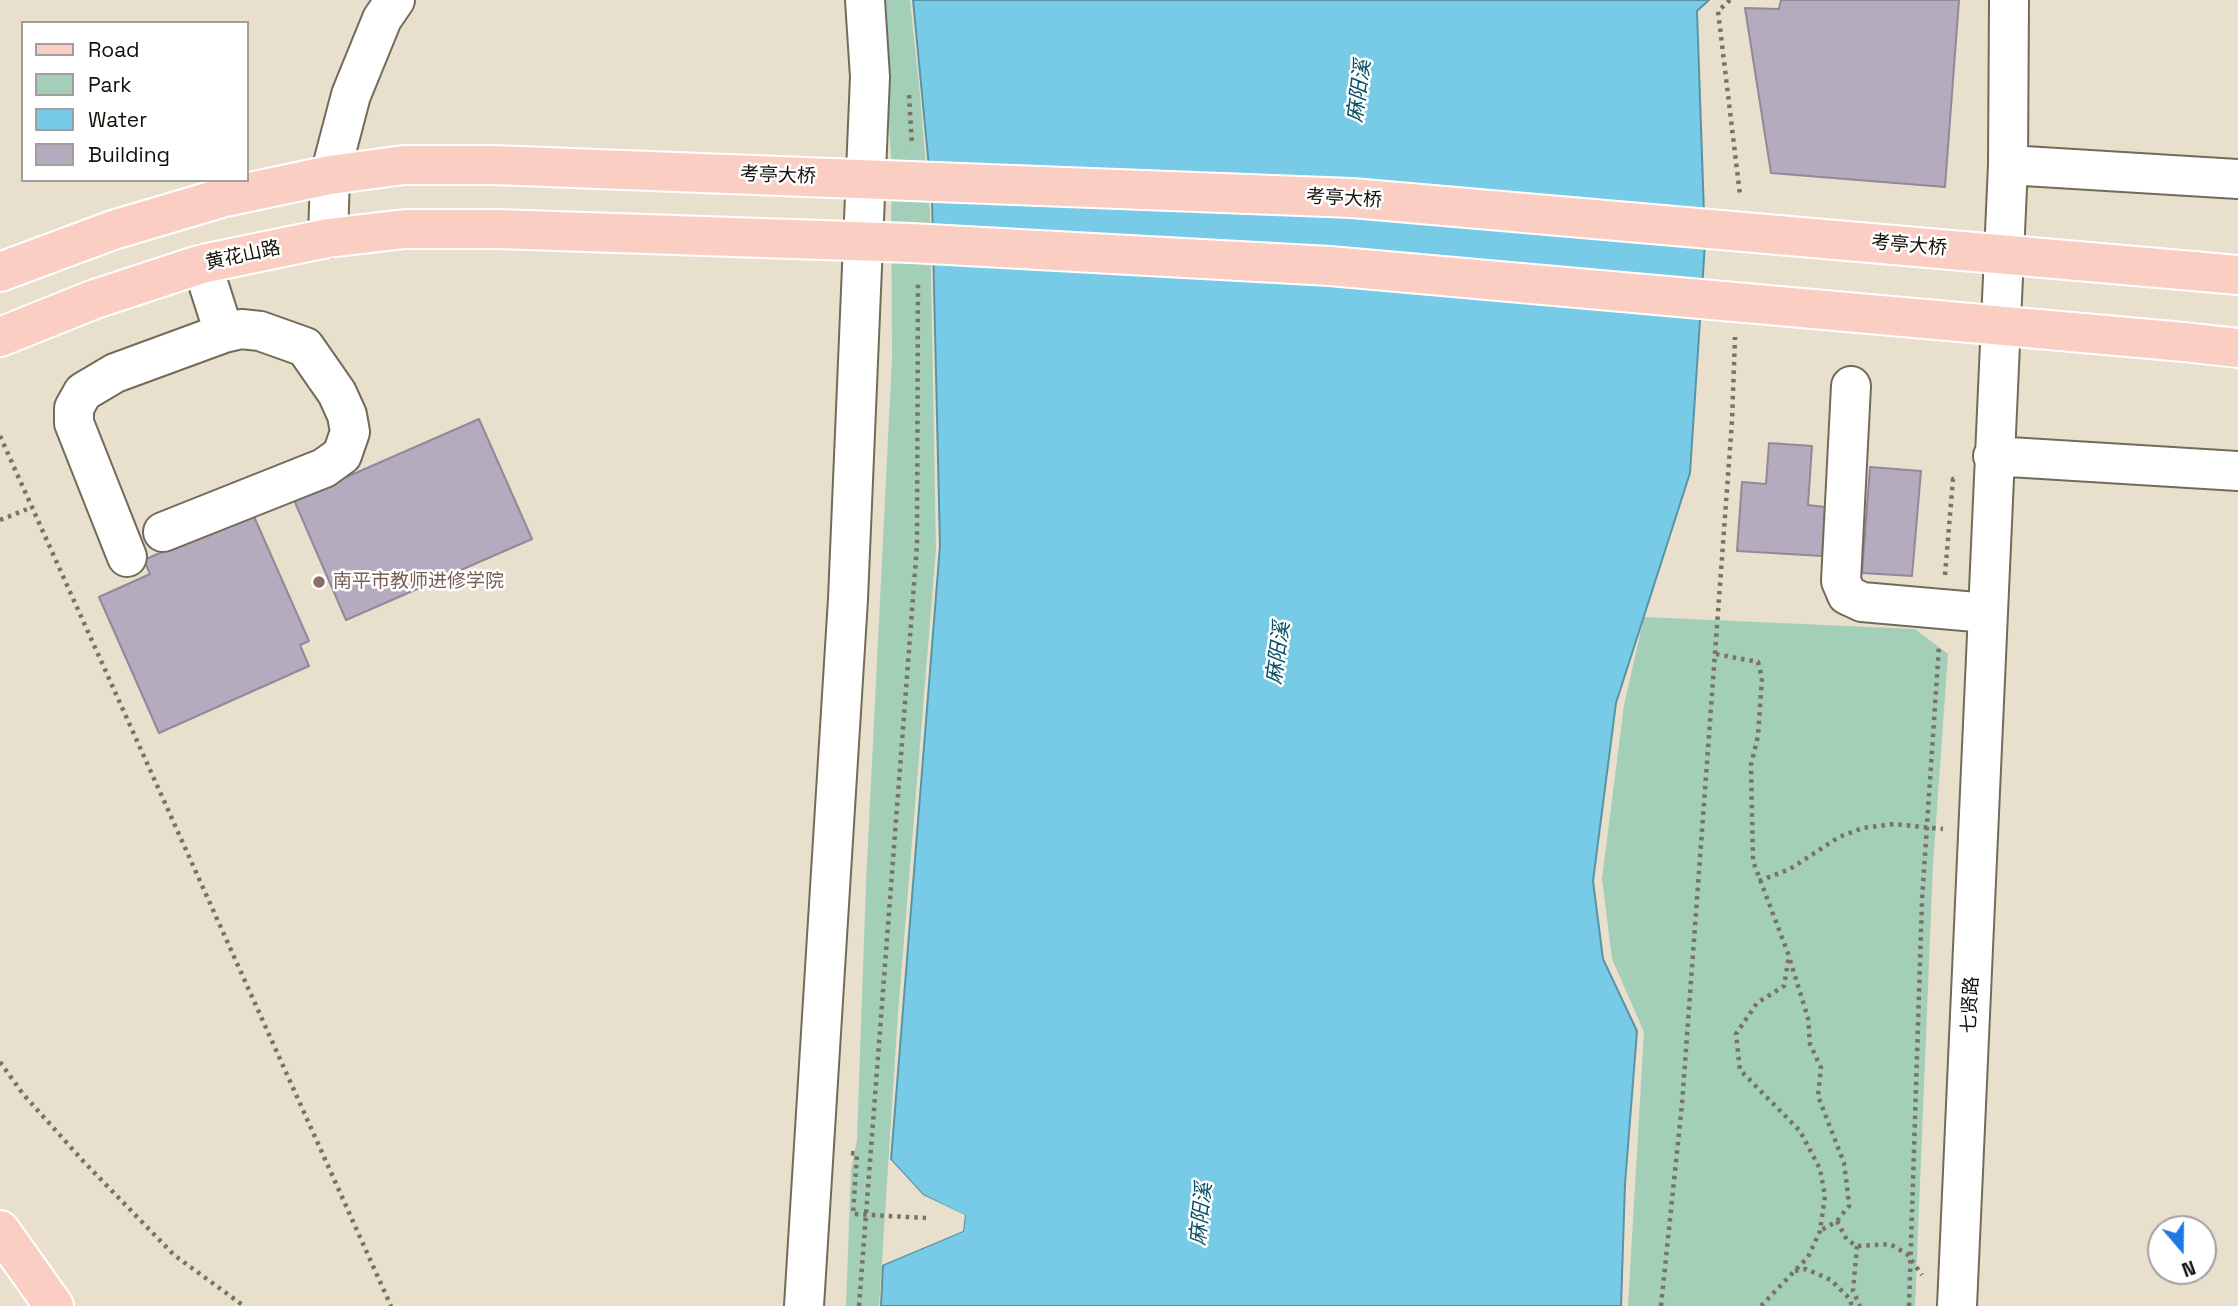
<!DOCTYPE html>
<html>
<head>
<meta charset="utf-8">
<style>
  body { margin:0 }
  #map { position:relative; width:2238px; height:1306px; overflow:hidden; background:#e8e0cc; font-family:"Space Grotesk",sans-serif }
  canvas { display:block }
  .legend { position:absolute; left:21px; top:21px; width:228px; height:161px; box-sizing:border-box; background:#fff; border:2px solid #a19f9d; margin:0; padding:9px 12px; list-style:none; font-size:21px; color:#131009 }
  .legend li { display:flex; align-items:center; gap:14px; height:35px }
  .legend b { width:35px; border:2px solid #a19f9d }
  .north { position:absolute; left:2147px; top:1215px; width:70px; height:70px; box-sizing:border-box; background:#fff; border:2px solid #a19f9d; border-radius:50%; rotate:160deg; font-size:19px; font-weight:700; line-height:28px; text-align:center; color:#131009 }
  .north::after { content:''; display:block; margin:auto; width:24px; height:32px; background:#2078e2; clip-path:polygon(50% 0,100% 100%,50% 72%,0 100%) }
</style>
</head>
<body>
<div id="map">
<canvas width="2238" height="1306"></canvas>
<ul class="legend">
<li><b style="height:9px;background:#fbcec4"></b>Road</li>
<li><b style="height:19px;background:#a3ceb7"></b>Park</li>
<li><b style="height:19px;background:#77cbe7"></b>Water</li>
<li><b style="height:19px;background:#b4abbe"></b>Building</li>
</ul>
<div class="north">N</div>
</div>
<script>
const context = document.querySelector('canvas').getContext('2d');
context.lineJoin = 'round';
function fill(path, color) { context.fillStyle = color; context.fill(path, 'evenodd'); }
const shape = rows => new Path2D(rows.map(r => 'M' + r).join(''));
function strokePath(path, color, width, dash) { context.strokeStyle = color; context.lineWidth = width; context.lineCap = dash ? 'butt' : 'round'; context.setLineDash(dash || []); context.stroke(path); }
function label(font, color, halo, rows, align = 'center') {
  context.font = font + ' "Space Grotesk","Noto Sans SC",sans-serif'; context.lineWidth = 5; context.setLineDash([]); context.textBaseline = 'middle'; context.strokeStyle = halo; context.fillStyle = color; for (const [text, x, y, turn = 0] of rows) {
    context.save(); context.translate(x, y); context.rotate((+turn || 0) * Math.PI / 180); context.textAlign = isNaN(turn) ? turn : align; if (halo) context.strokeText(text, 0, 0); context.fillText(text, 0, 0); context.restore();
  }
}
fill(shape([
  [881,0,910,0,920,95,930,213,936,549,898,1013,879,1306,846,1306,851,1170,857,1140,866,884,892,358,891,157],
  [1644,617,1915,629,1948,654,1933,864,1915,1306,1628,1306,1644,1032,1612,959,1602,879,1624,705]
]), '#a3ceb7');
const water = shape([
  [913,0,1709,0,1697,11,1705,243,1690,473,1616,703,1593,881,1603,959,1637,1031,1625,1184,1621,1306,881,1306,883,1265,963,1231,965,1216,923,1195,891,1160,940,546,932,199,913,0]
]);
fill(water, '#77cbe7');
strokePath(water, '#5993a4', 2);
fill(shape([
  [889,1158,923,1195,965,1215,963,1231,882,1265,882,1261,960,1228,962,1217,920,1198,888,1163]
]), '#e8e0cc');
const building = shape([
  [1781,0,1959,0,1945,187,1771,173,1745,8,1779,9,1781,0],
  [479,419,532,539,346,620,294,500,479,419],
  [1769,443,1812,446,1808,505,1825,507,1822,556,1737,551,1742,482,1766,484,1769,443],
  [1870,467,1921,471,1912,576,1862,573,1870,467],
  [252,512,309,641,300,645,309,666,159,733,99,597,150,574,144,560,252,512]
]);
fill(building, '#b4abbe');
strokePath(building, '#91889a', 2);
const minor = shape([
  [2008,165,2238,179],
  [328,238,330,175,351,95,382,19,395,0],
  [1851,386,1841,581,1847,595,1862,602,1987,613],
  [1993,456,2238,471],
  [163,532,324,468,342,455,350,432,347,415,337,393,305,347,260,331,241,329,224,333],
  [127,557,74,423,74,408,83,392,115,373,224,333,202,264],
  [804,1306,848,599,870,77,865,0],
  [1957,1306,2008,165,2009,0]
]);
const major = shape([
  [2193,271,2238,275],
  [0,272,113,230,221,198,330,175,404,165,494,165],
  [0,337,95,299,202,264,328,238,405,229,497,229],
  [2184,342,2238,348],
  [0,1230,54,1306]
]);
strokePath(minor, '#726b59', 42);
strokePath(major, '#fff', 42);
strokePath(shape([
  [1730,0,1718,11,1740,195],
  [909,95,912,146],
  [0,436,391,1306],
  [0,520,30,508],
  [1945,575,1953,479,1957,480],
  [1716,654,1758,662,1762,678,1758,736,1751,765,1753,861,1789,956,1784,986,1757,1003,1736,1034,1740,1070,1800,1131,1820,1169,1825,1196,1820,1231,1808,1257,1761,1306],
  [1759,881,1790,869,1839,837,1863,828,1894,824,1943,829],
  [1790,960,1808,1018,1810,1044,1821,1068,1818,1096,1844,1163,1847,1186,1849,1206,1837,1221,1820,1231],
  [0,1062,23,1094,84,1162,174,1255,244,1306],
  [851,1153,857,1154,853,1214,926,1218],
  [1837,1221,1847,1240,1857,1246,1890,1244,1907,1254,1922,1275],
  [1857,1246,1853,1291,1860,1306],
  [1795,1271,1806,1269,1831,1280,1849,1298,1852,1306],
  [859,1306,917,545,918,280],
  [1661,1306,1682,1104,1732,421,1735,337],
  [1909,1306,1922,900,1939,646]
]), '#787366', 4.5, [3.5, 5]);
strokePath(minor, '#fff', 38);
strokePath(major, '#fbcec4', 38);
const majorBridge = shape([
  [494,165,1352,198,2193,271],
  [497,229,911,243,1330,266,2184,342]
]);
strokePath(majorBridge, '#fff', 42, []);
strokePath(majorBridge, '#fbcec4', 38);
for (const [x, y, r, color] of [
  [319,582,7,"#8d6e63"]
]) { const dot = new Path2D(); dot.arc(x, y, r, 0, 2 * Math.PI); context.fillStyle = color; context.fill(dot); strokePath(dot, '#fff', 2.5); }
label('19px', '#131009', '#fff', [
  ["考亭大桥",778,176,2],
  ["考亭大桥",1344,199,3],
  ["考亭大桥",1909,246,5],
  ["黄花山路",243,256,-12],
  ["七贤路",1971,1005,-87]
]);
label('19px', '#785e54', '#fff', [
  ["南平市教师进修学院",333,582]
], 'left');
label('italic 21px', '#075265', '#fff', [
  ["麻阳溪",1360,91,-82],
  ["麻阳溪",1279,653,-82],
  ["麻阳溪",1202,1214,-84]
]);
</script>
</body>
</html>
